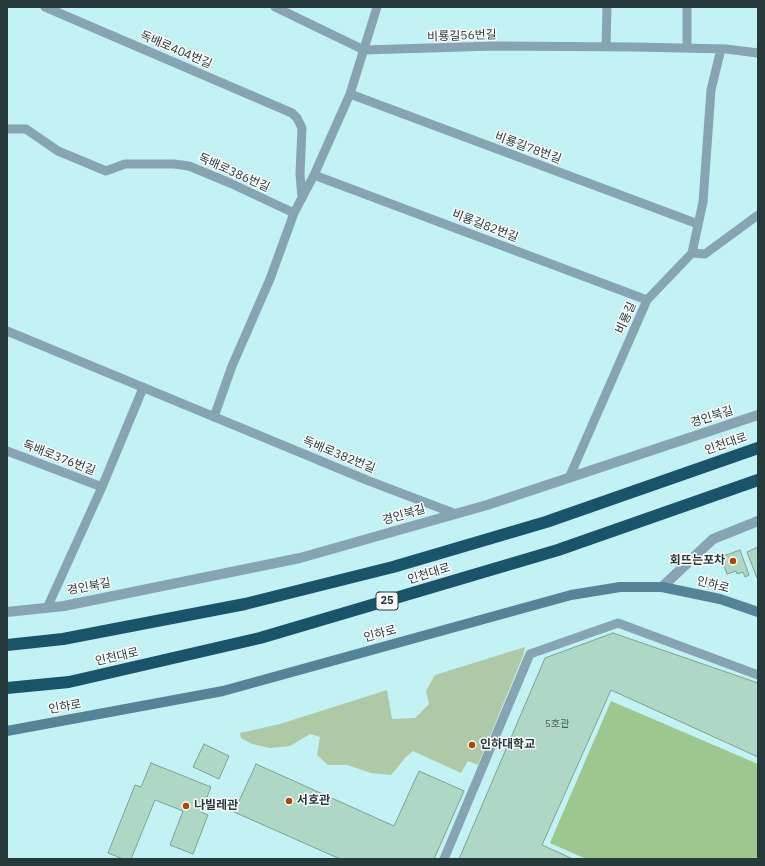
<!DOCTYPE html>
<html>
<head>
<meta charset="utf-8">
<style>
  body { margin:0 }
  #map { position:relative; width:765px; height:866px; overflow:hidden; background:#c2f2f3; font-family:"IBM Plex Sans",sans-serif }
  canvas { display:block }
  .frame { position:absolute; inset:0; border:8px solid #273a3b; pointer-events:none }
</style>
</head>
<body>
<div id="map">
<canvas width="765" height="866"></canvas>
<div class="frame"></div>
</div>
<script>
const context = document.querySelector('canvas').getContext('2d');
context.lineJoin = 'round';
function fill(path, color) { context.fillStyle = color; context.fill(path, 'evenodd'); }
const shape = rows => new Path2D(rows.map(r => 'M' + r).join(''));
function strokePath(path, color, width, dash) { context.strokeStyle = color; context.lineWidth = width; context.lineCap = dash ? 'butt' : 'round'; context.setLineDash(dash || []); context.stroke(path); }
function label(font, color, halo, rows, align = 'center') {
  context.font = font + ' "IBM Plex Sans","Noto Sans KR",sans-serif'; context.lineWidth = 3; context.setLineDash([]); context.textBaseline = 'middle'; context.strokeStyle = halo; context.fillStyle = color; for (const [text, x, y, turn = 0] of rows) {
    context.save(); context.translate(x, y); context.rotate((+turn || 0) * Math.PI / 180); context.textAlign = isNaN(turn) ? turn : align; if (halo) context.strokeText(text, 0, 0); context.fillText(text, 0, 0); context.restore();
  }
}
fill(shape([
  [525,647,523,656,478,765,468,761,461,773,413,751,406,757,391,775,371,773,347,765,328,765,317,755,320,737,310,734,290,746,270,748,252,744,241,738,240,733,280,724,387,690,392,719,415,718,429,704,426,691,435,675]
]), '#afc9a6');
fill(shape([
  [611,701,758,764,758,859,586,859,550,843]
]), '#9ec68f');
const building = shape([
  [758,547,758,577,757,578,747,552,758,547],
  [740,550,749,575,745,577,743,572,737,574,736,571,727,574,721,557,740,550],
  [613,633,758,683,758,757,611,690,542,845,573,859,459,859,545,658,613,633],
  [204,744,229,756,219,779,193,767,204,744],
  [151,763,211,787,201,812,208,815,193,854,170,845,183,811,155,800,131,859,123,859,108,853,135,785,141,787,151,763],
  [256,764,394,826,419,771,464,791,434,859,340,859,234,812,256,764]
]);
fill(building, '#aed7c6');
strokePath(building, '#7ba392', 1);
strokePath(shape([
  [45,7,292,113,297,118,302,128,300,174,302,198],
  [275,7,364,50,495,46,636,47,726,49,758,53],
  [687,7,687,48],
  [606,47,607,7],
  [350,94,698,224],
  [7,129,26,129,58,151,106,171,125,164,174,164,189,166,230,183,294,213],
  [314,175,647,300],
  [692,253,703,202,711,90,721,49],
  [7,331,369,481,456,514],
  [214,417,232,366,270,279,294,213,314,175,350,94,377,7],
  [7,451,102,487],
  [569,478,647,300,692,253,705,254,758,215],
  [47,608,102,487,143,388],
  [444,859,530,654,618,623,758,675]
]), '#86a4b2', 9);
strokePath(shape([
  [662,587,713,539,758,521],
  [7,612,64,606,300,558,487,505,758,415]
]), '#86a4b2', 10);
strokePath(shape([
  [7,731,223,691,571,595,620,587,662,587,720,599,758,612]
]), '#558397', 10);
strokePath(shape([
  [7,645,63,639,245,604,393,567,546,522,758,448],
  [7,688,69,682,260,638,558,550,758,480]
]), '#1a546b', 12);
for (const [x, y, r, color] of [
  [733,561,4,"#ab4907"],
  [472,745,4,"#ab4907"],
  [289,801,4,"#ab4907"],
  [186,806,4,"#ab4907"]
]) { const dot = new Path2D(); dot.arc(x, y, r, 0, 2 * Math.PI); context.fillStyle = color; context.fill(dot); strokePath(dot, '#fff', 1.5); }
label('10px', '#49615e', null, [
  ["5호관",557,724]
]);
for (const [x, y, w] of [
  [387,601,22]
]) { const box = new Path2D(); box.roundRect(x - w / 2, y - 9, w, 18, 3); context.fillStyle = '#fff'; context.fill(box); strokePath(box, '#273a3b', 1); }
label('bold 11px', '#273a3b', null, [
  ["25",387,601]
]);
label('12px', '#273a3b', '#fff', [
  ["비룡길56번길",462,36,-2],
  ["독배로404번길",176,50,23],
  ["비룡길78번길",528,148,20],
  ["독배로386번길",234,173,24],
  ["비룡길82번길",485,226,21],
  ["비룡길",626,318,-66],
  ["경인북길",712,417,-18],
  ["인천대로",726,444,-19],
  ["독배로382번길",339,455,22],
  ["독배로376번길",59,458,21],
  ["경인북길",404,515,-16],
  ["인천대로",429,574,-17],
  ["인하로",713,585,14],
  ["경인북길",89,587,-11],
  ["인하로",380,634,-15],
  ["인천대로",117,657,-13],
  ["인하로",65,707,-10]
]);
label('bold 12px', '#273a3b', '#fff', [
  ["회뜨는포차",725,561,"right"],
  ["인하대학교",480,745],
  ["서호관",297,801],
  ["나빌레관",194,806]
], 'left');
</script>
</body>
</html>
